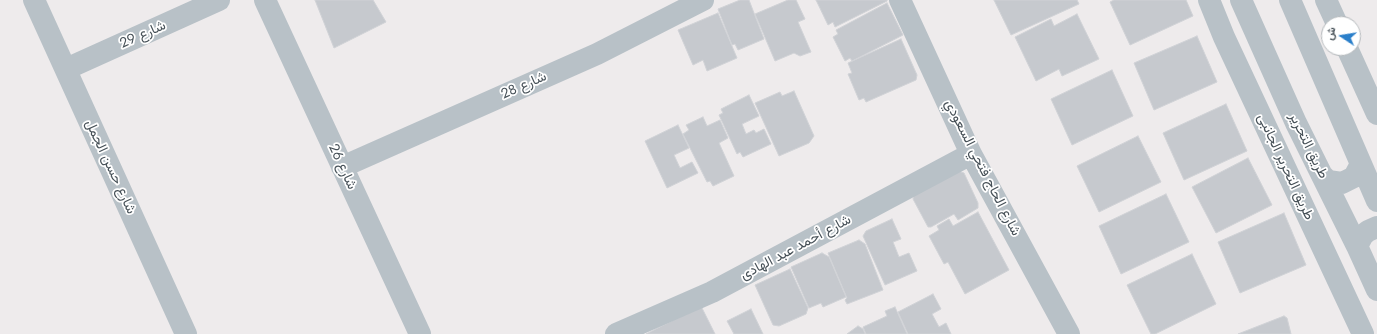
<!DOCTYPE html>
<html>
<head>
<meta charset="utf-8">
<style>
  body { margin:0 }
  #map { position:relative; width:1377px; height:334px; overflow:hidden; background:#eeebec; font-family:Jost,Vazirmatn,sans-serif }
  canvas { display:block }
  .north { position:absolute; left:1321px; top:16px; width:40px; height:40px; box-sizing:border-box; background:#fff; border:1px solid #b5b9bc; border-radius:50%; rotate:282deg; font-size:11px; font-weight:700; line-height:16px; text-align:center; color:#465057 }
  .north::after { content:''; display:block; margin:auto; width:14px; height:18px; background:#2a7fca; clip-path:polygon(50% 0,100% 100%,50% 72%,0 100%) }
</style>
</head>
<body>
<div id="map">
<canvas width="1377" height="334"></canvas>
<div class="north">ش</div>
</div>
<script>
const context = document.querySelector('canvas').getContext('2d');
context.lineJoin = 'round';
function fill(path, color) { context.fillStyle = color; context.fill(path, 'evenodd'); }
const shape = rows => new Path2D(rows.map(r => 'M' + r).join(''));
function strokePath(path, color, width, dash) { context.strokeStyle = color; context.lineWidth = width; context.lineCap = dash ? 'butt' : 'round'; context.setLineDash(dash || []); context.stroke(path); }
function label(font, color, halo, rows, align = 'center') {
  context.font = font + ' Jost,Vazirmatn,sans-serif'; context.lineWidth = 3.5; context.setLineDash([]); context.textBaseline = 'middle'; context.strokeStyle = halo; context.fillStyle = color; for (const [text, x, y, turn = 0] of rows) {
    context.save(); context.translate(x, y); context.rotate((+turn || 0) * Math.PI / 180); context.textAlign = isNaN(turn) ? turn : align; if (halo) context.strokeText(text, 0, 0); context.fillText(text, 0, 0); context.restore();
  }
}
const building = shape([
  [315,0,373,0,386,22,334,48,315,0],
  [740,0,749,0,764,39,738,50,735,44,732,45,718,9,740,0],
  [788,0,796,0,805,19,798,22,811,52,800,56,794,53,775,61,755,14,788,0],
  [816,0,887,0,887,1,835,27,833,22,828,25,816,0],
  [994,0,1077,0,1079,4,1011,35,994,0],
  [1114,0,1186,0,1193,16,1130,45,1110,2,1114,0],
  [887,3,903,35,852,61,850,58,845,61,833,37,838,34,836,30,887,3],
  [718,13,737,58,707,71,703,60,693,65,678,30,718,13],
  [1077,14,1099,59,1062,76,1059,69,1036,81,1015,37,1051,19,1054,26,1077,14],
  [1197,36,1217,82,1154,110,1134,63,1197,36],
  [901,39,917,75,916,80,866,102,864,98,859,100,848,74,852,73,848,63,901,39],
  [1112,70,1133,116,1072,145,1051,99,1112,70],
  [794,91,814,136,809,143,779,156,755,103,780,92,782,96,794,91],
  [749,95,759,116,742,124,746,134,754,130,756,133,764,129,771,144,743,157,740,152,737,154,719,115,723,113,721,109,749,95],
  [1226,104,1247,151,1184,180,1163,133,1226,104],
  [703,117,707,126,720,120,728,138,719,143,734,176,713,186,710,181,707,182,683,134,689,130,686,125,703,117],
  [678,125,689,148,674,155,680,168,692,162,698,173,667,188,645,141,678,125],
  [1138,136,1161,182,1099,212,1077,166,1138,136],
  [1248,158,1272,205,1216,233,1192,187,1248,158],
  [958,171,964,173,978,203,978,208,958,220,954,214,931,227,928,227,913,199,914,194,958,171],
  [1166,194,1189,242,1121,274,1099,226,1166,194],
  [978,212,1009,270,965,294,948,262,944,264,929,236,939,230,937,226,949,219,953,226,978,212],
  [1284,213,1306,265,1240,293,1218,242,1284,213],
  [892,219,901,239,893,242,899,257,909,253,917,271,885,285,863,236,866,231,892,219],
  [859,240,865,244,883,290,847,304,845,300,847,298,828,253,859,240],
  [822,253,829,257,846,297,823,307,821,303,809,308,791,267,822,253],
  [1192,254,1216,304,1155,334,1151,334,1127,285,1192,254],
  [790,269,808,308,806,314,779,326,773,325,755,285,790,269],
  [933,294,941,309,932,314,939,327,946,323,951,334,908,334,898,312,933,294],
  [701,306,715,334,646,334,701,306],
  [895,307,907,334,866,334,863,327,887,316,885,311,895,307],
  [751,309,763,334,734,334,727,321,751,309],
  [1284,316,1287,318,1291,334,1238,334,1284,316],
  [858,326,863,329,865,334,847,334,858,326]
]);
fill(building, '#c6c9ce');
strokePath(building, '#d0d2d6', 1);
strokePath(shape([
  [34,0,186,334],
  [265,0,420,334],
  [900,0,971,154,1069,334],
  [1209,0,1224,37,1363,334],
  [1241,0,1296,123,1357,246,1377,290],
  [1290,0,1377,201],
  [1326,0,1337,24],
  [1347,48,1377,114],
  [66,69,219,0],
  [342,167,597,54,703,0],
  [1322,175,1328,181,1342,183,1354,177,1361,164],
  [1357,246,1363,235,1368,231,1377,227],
  [616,334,712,292,971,154]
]), '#b8c1c7', 22);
label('14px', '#465057', '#fff', [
  ["شارع 29",143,35,-24],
  ["شارع 28",524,86,-24],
  ["طريق التحرير",1308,146,64],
  ["شارع حسن الجمل",110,167,65],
  ["شارع 26",342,167,65],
  ["طريق التحرير الجانبى",1285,167,65],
  ["شارع الحاج فتحي السعودي",982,168,63],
  ["شارع أحمد عبد الهادى",796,248,-28]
]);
</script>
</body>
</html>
